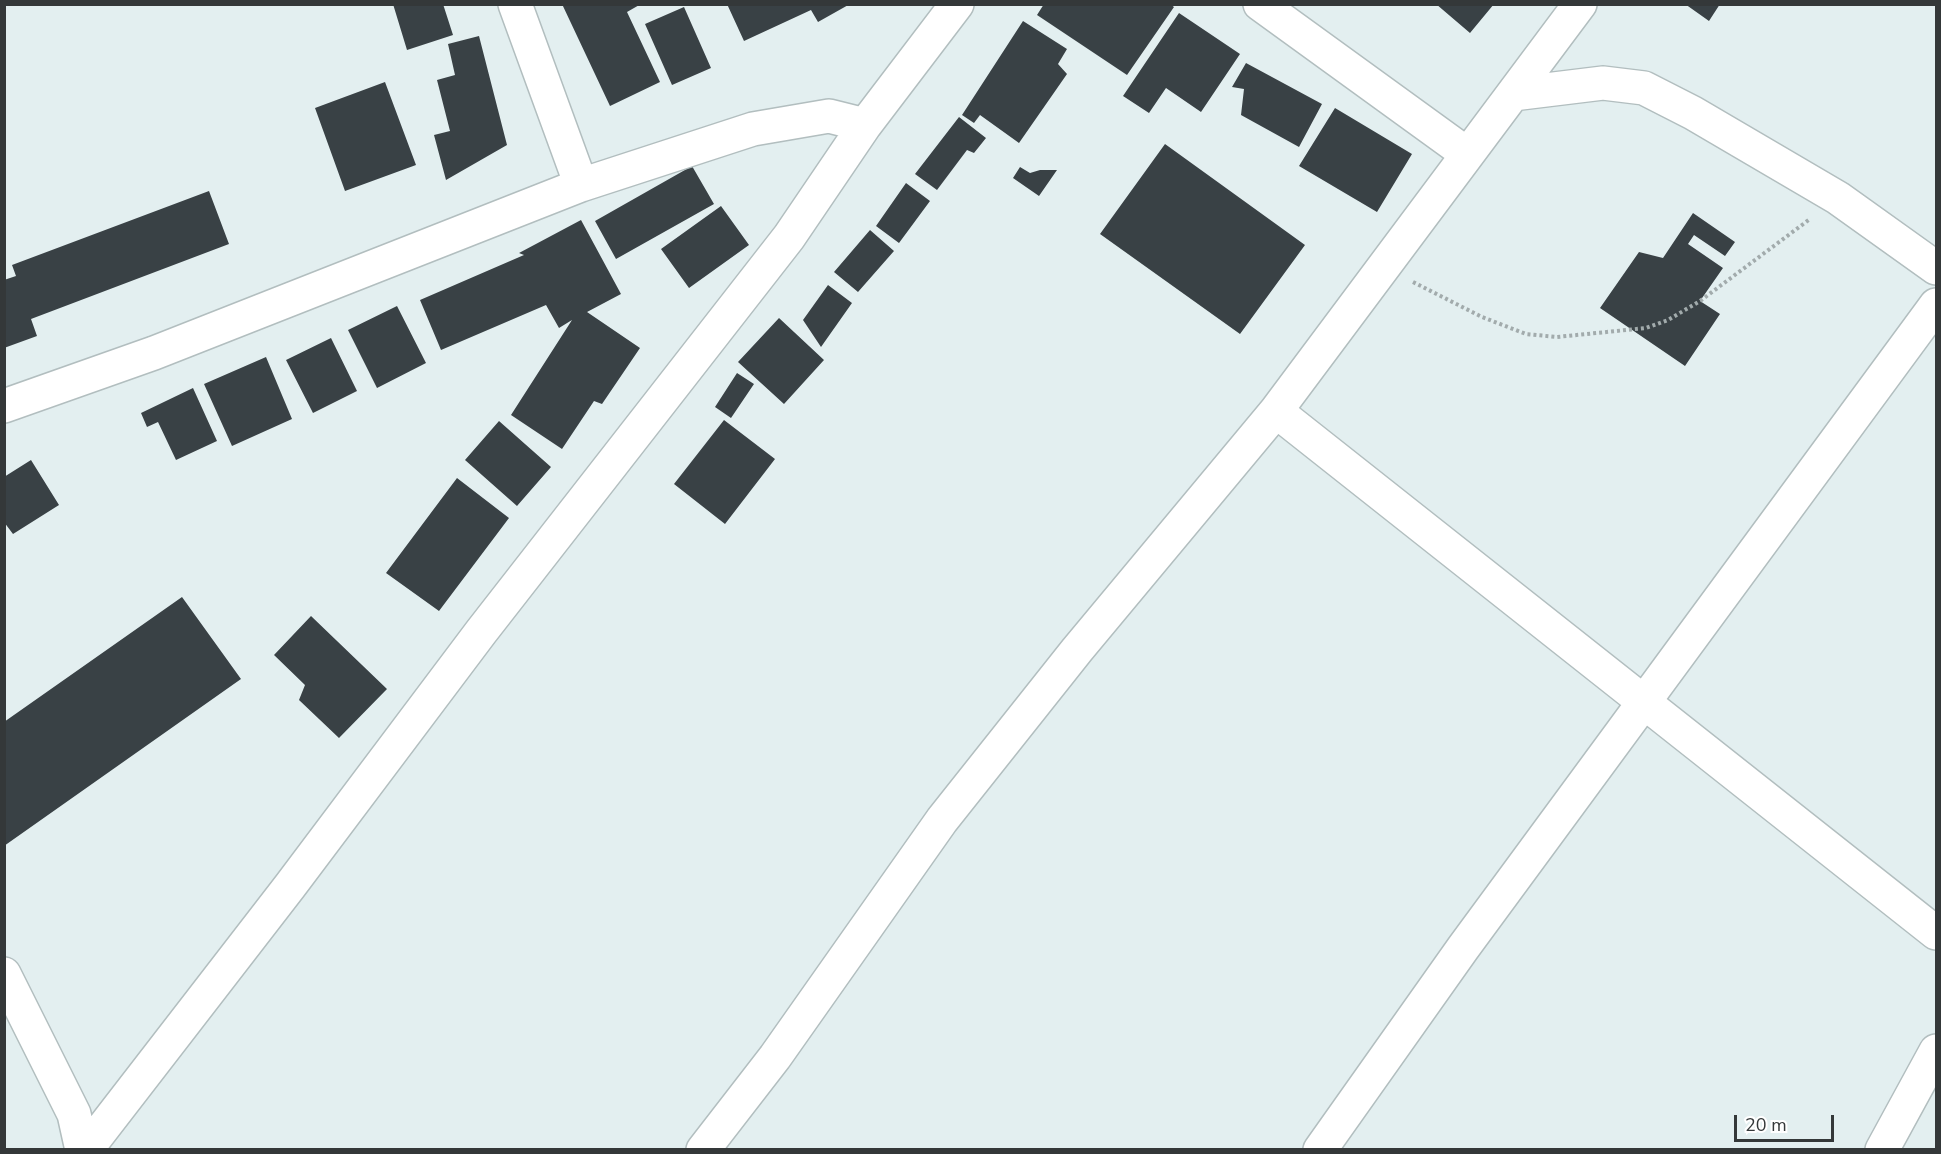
<!DOCTYPE html>
<html>
<head>
<meta charset="utf-8">
<style>
  body { margin:0 }
  #map { position:relative; width:1941px; height:1154px; overflow:hidden; background:#e3eff0; font-family:"Nunito Sans",sans-serif }
  canvas { display:block }
  .frame { position:absolute; inset:0; border:6px solid #343839; pointer-events:none }
  .scale { position:absolute; left:1734px; top:1115px; width:100px; height:27px; box-sizing:border-box; border:3px solid #343839; border-top:0; padding-left:8px; font-size:18px; line-height:21px; white-space:nowrap; color:#343839; -webkit-text-stroke:4px #fff; paint-order:stroke }
</style>
</head>
<body>
<div id="map">
<canvas width="1941" height="1154"></canvas>
<div class="frame"></div>
<div class="scale">20 m</div>
</div>
<script>
const context = document.querySelector('canvas').getContext('2d');
context.lineJoin = 'round';
function fill(path, color) { context.fillStyle = color; context.fill(path, 'evenodd'); }
const shape = rows => new Path2D(rows.map(r => 'M' + r).join(''));
function strokePath(path, color, width, dash) { context.strokeStyle = color; context.lineWidth = width; context.lineCap = dash ? 'butt' : 'round'; context.setLineDash(dash || []); context.stroke(path); }
fill(shape([
  [393,4,443,4,453,35,407,50],
  [562,4,641,4,627,12,660,82,610,106],
  [727,4,850,4,818,22,811,10,744,41],
  [1044,4,1170,4,1174,7,1127,75,1037,15],
  [1436,4,1494,4,1470,33],
  [1685,4,1720,4,1709,21],
  [684,7,711,68,672,85,645,24],
  [1179,13,1240,54,1201,112,1166,88,1149,113,1123,96],
  [1023,21,1067,49,1058,64,1067,74,1019,143,980,115,974,123,962,115],
  [479,36,507,145,446,180,434,135,450,131,437,80,455,75,448,44],
  [1246,63,1322,104,1299,147,1241,115,1244,89,1232,87],
  [385,82,416,165,345,191,315,108],
  [1335,108,1412,154,1377,212,1299,166],
  [959,117,986,138,974,153,967,150,937,190,915,174],
  [1165,144,1305,245,1240,334,1100,234],
  [692,166,714,204,616,259,595,221],
  [1020,167,1030,173,1040,170,1057,170,1039,196,1013,178],
  [906,183,930,201,899,243,876,226],
  [209,191,229,244,31,319,37,336,4,348,4,280,16,276,12,265],
  [721,206,749,245,689,288,661,249],
  [1693,213,1735,242,1725,256,1694,235,1688,244,1723,268,1700,301,1720,314,1685,366,1600,308,1639,252,1663,258],
  [581,220,621,294,587,312,640,348,602,404,594,401,562,449,511,415,572,320,559,328,546,305,441,350,420,300,524,255,519,253],
  [870,230,894,251,858,292,834,272],
  [828,285,852,303,821,347,803,320],
  [397,306,426,363,377,388,348,330],
  [779,318,824,360,784,404,738,362],
  [331,338,357,391,313,413,286,360],
  [266,357,292,419,232,446,204,384],
  [737,373,754,384,731,418,715,407],
  [193,388,217,441,176,460,158,422,147,427,141,413],
  [724,420,775,459,725,524,674,484],
  [499,421,551,467,517,506,465,460],
  [31,460,59,505,13,534,4,522,4,477],
  [457,478,509,518,439,611,386,573],
  [182,597,241,679,4,846,4,722],
  [311,616,387,689,339,738,299,700,305,685,274,655]
]), '#394145');
const minor = shape([
  [515,4,581,185],
  [1260,4,1467,154],
  [1513,94,1603,83,1644,88,1693,113,1838,198,1936,268],
  [4,406,154,353,581,185,753,129,829,116,865,125],
  [1276,411,1936,933],
  [4,974,74,1114,82,1150],
  [86,1150,290,886,481,632,789,237,865,125,957,4],
  [703,1150,775,1057,942,820,1077,650,1276,411,1580,4],
  [1320,1150,1463,948,1936,305]
]);
const major = shape([
  [1882,1150,1936,1051]
]);
strokePath(minor, '#b2bebf', 36);
strokePath(major, '#b2bebf', 36);
strokePath(shape([
  [1413,282,1482,317,1526,334,1557,337,1646,328,1668,320,1700,301,1810,219]
]), '#a2abac', 4, [3, 3]);
strokePath(minor, '#fff', 33);
strokePath(major, '#fff', 33);
</script>
</body>
</html>
